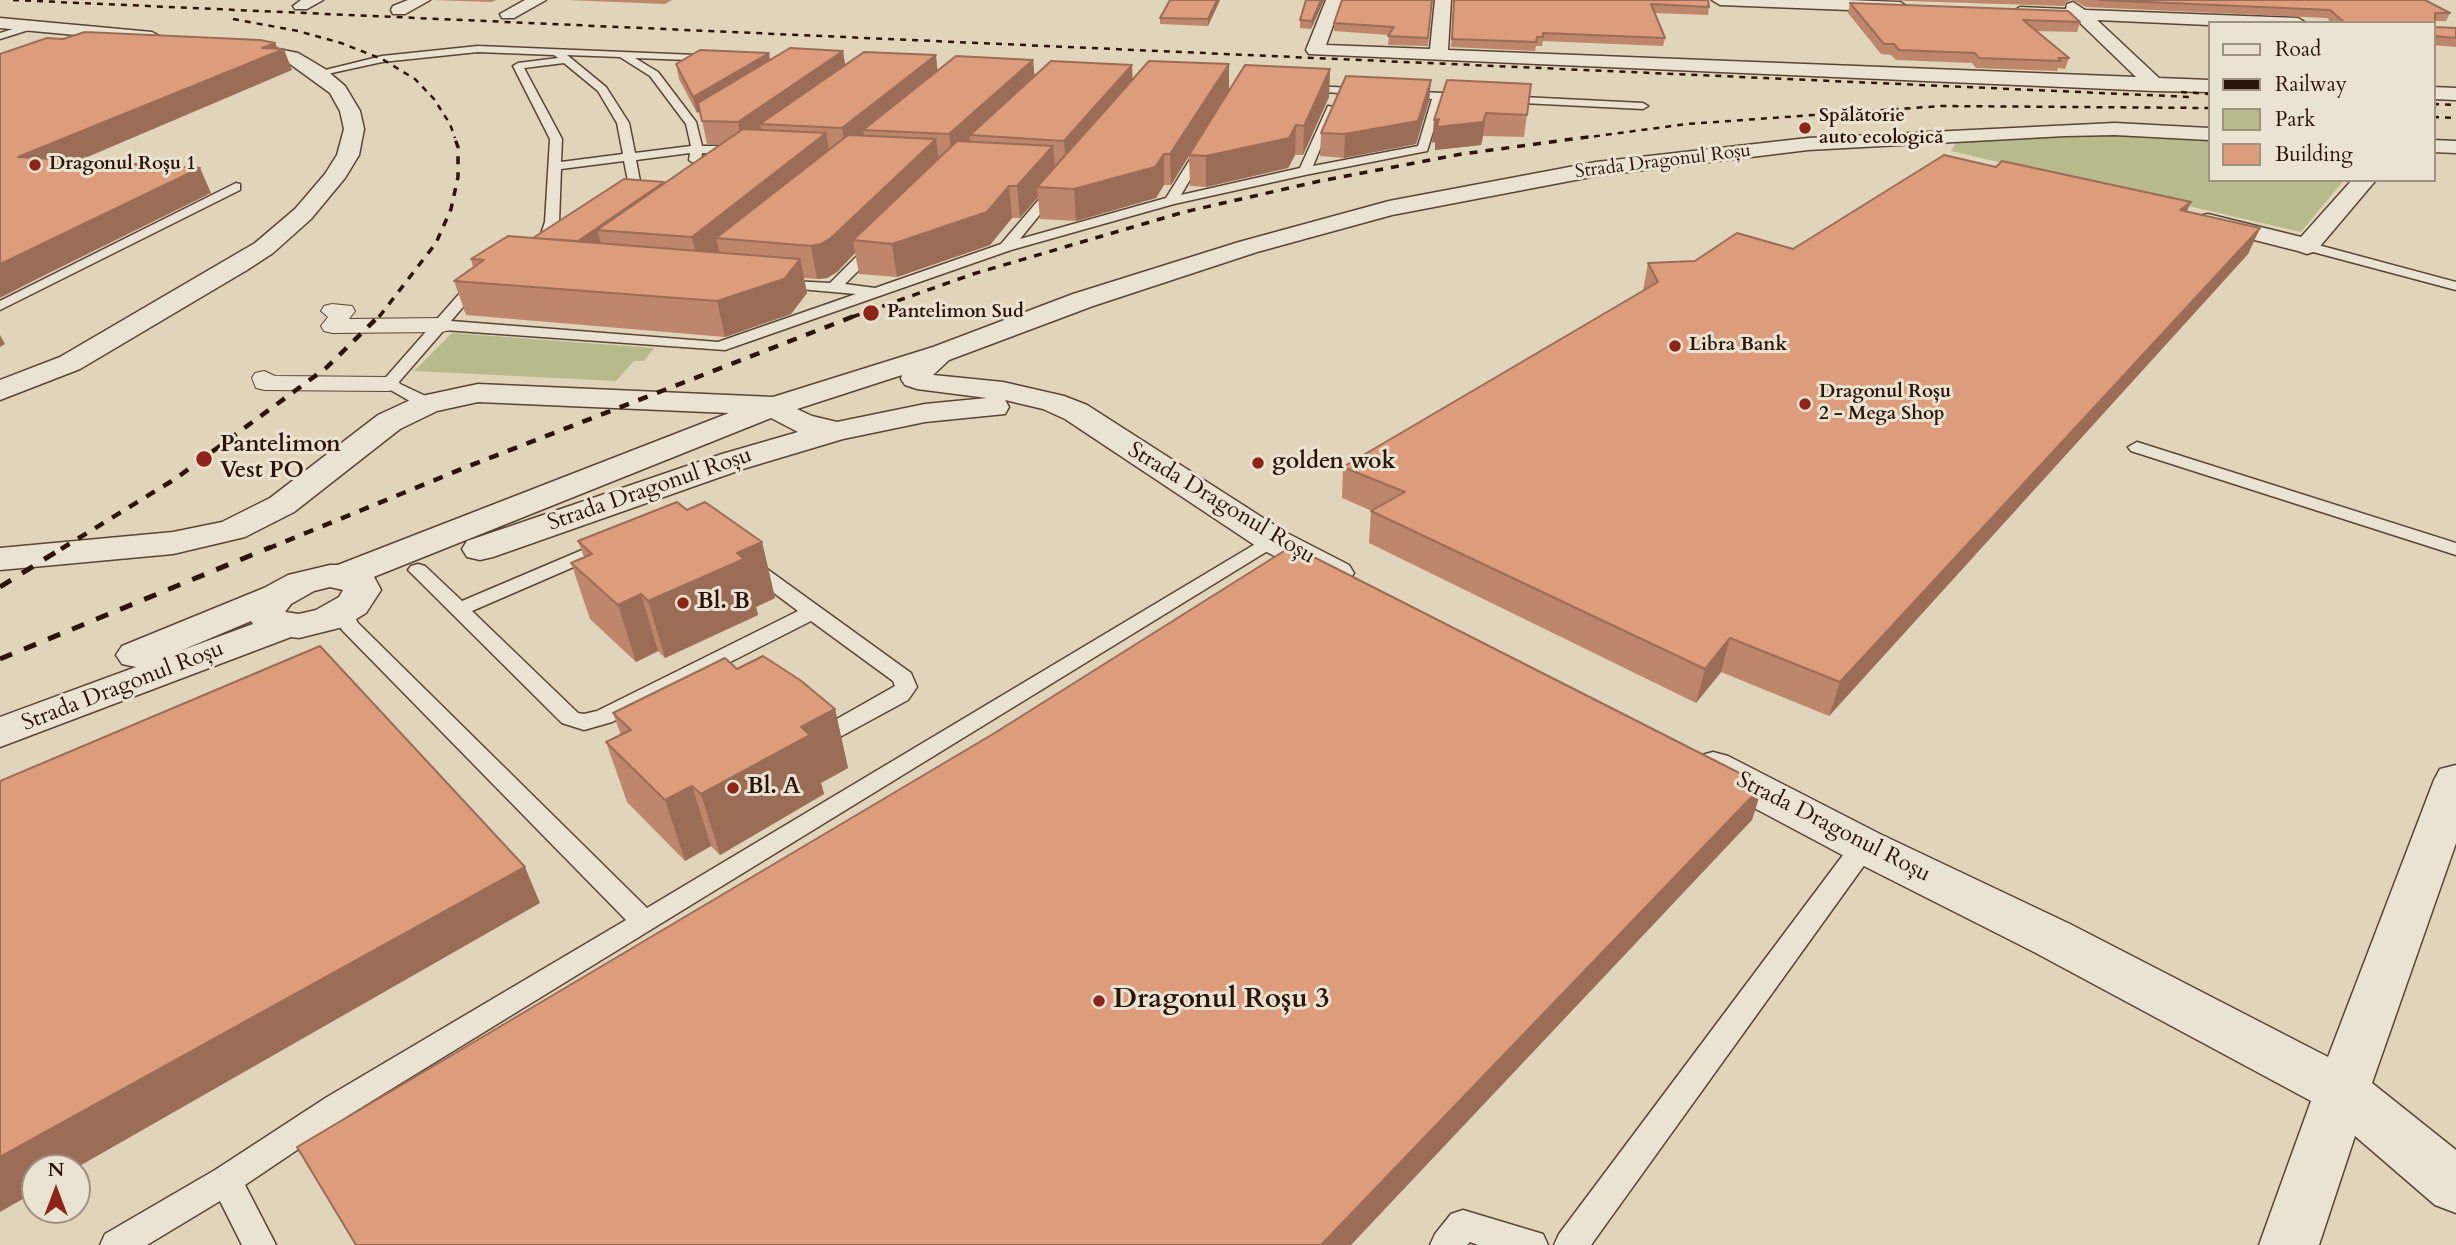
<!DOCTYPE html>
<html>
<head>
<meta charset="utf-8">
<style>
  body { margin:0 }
  #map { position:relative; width:2456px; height:1245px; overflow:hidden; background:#e0d4ba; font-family:Cardo,serif }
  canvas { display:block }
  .legend { position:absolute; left:2208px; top:21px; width:228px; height:161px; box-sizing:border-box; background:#ebe3d2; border:2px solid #9e9182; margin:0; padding:9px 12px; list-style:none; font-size:21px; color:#2b1509 }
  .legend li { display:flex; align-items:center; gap:14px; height:35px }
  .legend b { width:35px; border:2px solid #9e9182 }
  .north { position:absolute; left:21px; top:1154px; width:70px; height:70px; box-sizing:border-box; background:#ebe3d2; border:2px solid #9e9182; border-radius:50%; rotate:0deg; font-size:19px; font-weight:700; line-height:28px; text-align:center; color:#2b1509 }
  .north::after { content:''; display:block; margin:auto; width:24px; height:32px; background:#8f2418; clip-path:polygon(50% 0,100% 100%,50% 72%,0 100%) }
</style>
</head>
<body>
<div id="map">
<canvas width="2456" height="1245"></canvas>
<ul class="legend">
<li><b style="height:9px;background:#ebe3d2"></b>Road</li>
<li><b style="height:9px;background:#2b1509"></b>Railway</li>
<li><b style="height:19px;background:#b7bb8c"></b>Park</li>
<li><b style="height:19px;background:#dd9c7c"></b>Building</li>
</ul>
<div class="north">N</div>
</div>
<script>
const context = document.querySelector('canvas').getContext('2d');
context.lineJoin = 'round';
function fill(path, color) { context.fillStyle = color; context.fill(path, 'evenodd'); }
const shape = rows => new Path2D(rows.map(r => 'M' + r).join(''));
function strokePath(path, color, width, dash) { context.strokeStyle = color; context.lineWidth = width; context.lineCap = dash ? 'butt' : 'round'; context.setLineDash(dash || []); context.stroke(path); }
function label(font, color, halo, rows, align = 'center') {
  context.font = font + ' Cardo,serif'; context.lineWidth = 6; context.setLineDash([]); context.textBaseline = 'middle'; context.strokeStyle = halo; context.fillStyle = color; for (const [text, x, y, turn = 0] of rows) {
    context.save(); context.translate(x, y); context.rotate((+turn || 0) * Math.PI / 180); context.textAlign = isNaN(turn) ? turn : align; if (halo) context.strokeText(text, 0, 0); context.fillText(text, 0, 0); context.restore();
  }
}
fill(shape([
  [2105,133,2209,138,2209,180,2344,180,2301,232,1951,151,1958,139],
  [452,333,654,348,644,361,634,361,616,381,414,371]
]), '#b7bb8c');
const service = shape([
  [32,23,35,24,35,28,0,39,0,33,32,23],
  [478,46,720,56,720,60,716,61,635,58,658,72,696,122,702,146,740,146,746,150,740,154,702,153,701,160,695,164,689,160,690,153,636,160,640,181,634,185,628,181,624,161,561,169,559,222,552,242,540,251,530,251,528,248,539,240,545,222,550,139,513,66,518,63,558,58,554,55,478,52,382,62,318,76,313,73,382,56,478,46],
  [567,55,620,57,650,76,686,124,691,146,635,153,629,123,606,87,567,55],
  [564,63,598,91,617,123,623,154,561,162,562,139,524,68,564,63],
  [1301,85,1366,89,1371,92,1366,95,1297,90,1296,88,1301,85],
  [1402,91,1643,103,1648,106,1643,109,1443,99,1427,151,1305,175,1174,204,1011,250,725,350,444,330,398,383,434,400,436,404,434,408,422,408,380,384,474,277,479,276,486,280,451,321,718,342,856,294,777,287,770,283,772,280,830,283,871,242,876,241,881,242,881,248,845,284,875,288,1001,244,1053,183,1057,182,1063,186,1020,239,1166,198,1199,145,1209,147,1181,195,1300,168,1328,106,1337,108,1313,166,1418,146,1432,99,1398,96,1397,94,1402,91],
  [236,183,240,184,240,190,0,310,0,301,236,183],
  [2307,242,2456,282,2456,290,2302,249,2302,243,2307,242],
  [2137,442,2456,543,2456,555,2131,451,2128,447,2137,442],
  [1272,534,1279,536,1282,540,1279,544,349,1115,245,1185,276,1245,242,1245,220,1201,147,1245,100,1245,105,1234,215,1170,327,1097,626,920,342,630,333,612,336,608,350,608,358,623,647,908,1272,534],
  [608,539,615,541,618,545,615,549,472,611,578,713,584,714,597,711,798,611,742,569,739,565,742,561,749,559,756,561,911,673,917,687,908,700,838,738,830,741,806,733,802,728,806,723,814,720,828,724,895,686,893,681,811,621,612,722,584,730,562,723,408,570,411,566,418,564,425,566,462,601,608,539],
  [1864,837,1873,839,1877,846,1873,853,1591,1245,1554,1245,1559,1234,1855,839,1864,837],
  [1463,1210,1543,1234,1548,1245,1478,1245,1470,1242,1467,1245,1430,1245,1435,1234,1451,1214,1463,1210]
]);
const pedestrian = shape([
  [332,304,352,306,355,311,349,319,442,318,450,320,453,325,450,330,442,332,332,333,324,331,321,326,328,317,321,311,324,306,332,304],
  [264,371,275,376,388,377,397,379,400,384,397,389,388,391,265,390,256,388,252,378,255,373,264,371]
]);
const minor = shape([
  [301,0,323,0,307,9,295,9,293,6,301,0],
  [408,0,430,0,405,14,393,14,391,10,393,6,408,0],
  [525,0,546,0,514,18,502,18,500,14,525,0],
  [1326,0,1342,0,1326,45,1430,49,1435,0,1451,0,1448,50,2136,77,2076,19,2020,17,2012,12,2020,7,2066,9,2067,4,2073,2,2085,10,2298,18,2306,23,2209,25,2097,20,2159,78,2209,80,2209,92,2155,91,1309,54,1306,50,1326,0],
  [1712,0,1847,0,1900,2,1908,7,1900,12,1720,5,1712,0],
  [0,18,152,32,161,37,152,42,0,28,0,18],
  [236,41,298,53,325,69,345,86,360,111,364,129,359,155,345,178,311,219,273,253,247,270,80,369,0,400,0,380,60,357,255,243,295,209,325,174,337,155,344,129,340,111,330,93,286,61,230,50,227,46,236,41],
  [2433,87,2456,88,2456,100,2433,99,2433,87],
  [2115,123,2209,128,2209,140,2115,135,2065,136,1808,150,1596,176,1392,215,1257,252,1093,306,949,360,933,375,1003,382,1064,396,1087,405,1285,532,1349,565,1354,573,1349,581,1336,584,1323,581,1259,548,1065,419,1043,409,1005,400,1009,407,1005,414,925,422,843,439,746,468,493,557,480,560,467,557,462,549,467,541,722,454,798,432,771,418,356,584,343,587,330,584,325,576,330,568,729,413,478,402,437,411,400,429,294,512,245,537,173,554,0,570,0,548,173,532,222,522,270,498,378,415,417,397,478,384,773,397,933,347,1073,294,1239,242,1389,201,1596,162,1808,138,2115,123],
  [902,375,901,379,905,385,917,389,987,398,925,404,837,422,812,416,797,409,902,375],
  [2433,140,2456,141,2456,153,2433,152,2433,140],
  [2352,180,2376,180,2316,251,2307,254,2298,251,2199,226,2196,221,2199,216,2208,214,2301,237,2352,180],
  [1713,752,1728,756,1880,834,2070,924,2328,1057,2434,780,2440,769,2456,765,2456,843,2372,1083,2456,1150,2456,1213,2435,1205,2355,1136,2319,1245,2259,1245,2311,1101,2034,952,1848,858,1698,778,1691,767,1698,756,1713,752]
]);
const tertiary = shape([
  [330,565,343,565,373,575,381,590,366,613,343,627,299,638,291,637,0,747,0,717,136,667,122,664,116,655,122,646,264,588,288,575,330,565],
  [330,587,343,590,339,597,316,610,299,614,285,612,291,604,314,591,330,587],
  [251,621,253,624,180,651,251,621]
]);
strokePath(service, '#584535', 3);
strokePath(pedestrian, '#584535', 2);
strokePath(minor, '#584535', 3);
strokePath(tertiary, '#584535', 3);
fill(service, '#ebe3d2');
fill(pedestrian, '#ebe3d2');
fill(minor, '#ebe3d2');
fill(tertiary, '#ebe3d2');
strokePath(shape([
  [13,0,2191,97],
  [233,19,298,31,341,43,382,59,415,79,434,99,450,124,455,138],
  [2181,92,2209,94],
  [2433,104,2456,105],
  [2433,117,2456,118],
  [1582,138,1687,124,1941,106,2209,108]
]), '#2b1509', 2.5, [6, 6]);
strokePath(shape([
  [379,317,436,243,451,209,458,177,458,147,454,136],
  [852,317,973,274,1184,212,1320,181,1462,154,1595,136]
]), '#2b1509', 3.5, [8, 8]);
strokePath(shape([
  [61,549,175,479,326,368,380,315],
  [267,549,464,468,857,315]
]), '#2b1509', 4.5, [10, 10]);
strokePath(shape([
  [0,587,64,547],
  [0,659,271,547]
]), '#2b1509', 5, [13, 13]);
fill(shape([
  [432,0,496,0,492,2],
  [568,0,672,0,665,4],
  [1220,0,1208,26,1160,24,1160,18],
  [1324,0,1311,29,1300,28,1300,20],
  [1432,0,1428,46,1388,45,1389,35,1334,31,1334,23],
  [1454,0,1708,0,1709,7,1708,15,1654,13,1665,38,1663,46,1543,41,1542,46,1536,46,1535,51,1451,47],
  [1876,0,2071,0,2066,2,2064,6],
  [2073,0,2425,0,2450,13,2446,21,2435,21,2435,27,2456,28,2456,47,2433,45,2433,23,2332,23,2327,18,2086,7],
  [1850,3,2080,22,2077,32,2035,31,2069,58,2065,69,2058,68,2057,71,1976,68,1972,63,1896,60,1891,55,1881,54,1848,13],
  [843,51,845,65,937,70,1033,60,1034,76,1132,79,1229,91,1330,69,1329,97,1303,155,1295,155,1288,168,1206,187,1190,186,1189,156,1171,185,1164,185,1156,198,1076,221,1040,219,1038,197,1020,218,1012,218,990,245,897,277,859,274,855,253,837,272,827,278,817,279,804,278,807,293,791,314,725,337,466,315,454,281,473,267,471,259,533,238,664,183,721,144,707,144,700,111,697,113,679,79,676,64,770,60],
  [1431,80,1429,101,1416,144,1344,158,1320,156,1321,133],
  [1531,84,1524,137,1483,136,1481,145,1435,150,1435,142,1432,143],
  [2187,212,2260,228,2248,254,1829,716,1721,672,1696,703,1369,543,1371,511,1372,511,1342,498,1343,467,1643,291,1648,263,1695,261,1793,249],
  [687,510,762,542,775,598,756,607,758,615,665,658,658,651,636,662,590,619,571,563,584,557,578,541],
  [737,669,835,709,848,768,821,783,824,794,720,855,711,846,685,861,627,802,606,742,621,735,613,713]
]), '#be866b');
fill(shape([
  [1217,0,1220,0,1208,26,1208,19],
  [1321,0,1324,0,1311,29,1312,21],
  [275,43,279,51,284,49,292,70,31,181,18,157],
  [843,51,846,71,760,124,762,132,742,145,738,122],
  [769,53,771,67,697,113,693,97],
  [936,55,938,76,863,130,864,136,846,151,842,128],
  [1033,60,1035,81,970,135,970,141,952,157,949,134],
  [1229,64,1229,91,1171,185,1170,154],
  [1132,65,1133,86,1066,164,1064,141],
  [1330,69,1329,97,1303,155,1304,126],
  [1431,80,1429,101,1416,144,1344,158,1345,134],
  [1486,113,1483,136,1481,145,1435,150,1435,142,1432,143,1434,120],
  [1296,125,1295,155,1288,168,1206,187,1206,156],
  [826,133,831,163,716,238,720,254,700,270,692,237],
  [936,139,940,169,853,240,855,253,837,272,827,278,817,279,811,246],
  [1053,146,1056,176,1037,187,1038,197,1020,218,1017,186],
  [1164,154,1164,185,1156,198,1076,221,1074,189],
  [200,168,211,193,37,279,0,298,0,264],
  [664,182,668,199,597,230,602,246,576,242],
  [1009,186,1012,218,990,245,897,277,892,244],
  [2191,202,2180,227,2180,210],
  [2260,228,2248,254,1829,716,1840,682],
  [800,259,807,293,791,314,725,337,717,301],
  [0,335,5,344,0,347],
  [762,542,775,598,756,607,758,615,665,658,648,601,737,553],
  [641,594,658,651,636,662,618,605],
  [1730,638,1721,672,1696,703,1705,669],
  [835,709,848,768,821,783,824,794,720,855,701,794,801,727],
  [1763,785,1752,820,1351,1245,1321,1245],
  [692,786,711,846,685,861,665,800],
  [525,867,540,903,76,1168,35,1168,35,1192,0,1212,0,1157]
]), '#9b6d57');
const building = shape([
  [1170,0,1217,0,1208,19,1160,18,1170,0],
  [1306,0,1321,0,1312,21,1300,20,1306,0],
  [1342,0,1432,0,1428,38,1388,36,1394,27,1334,23,1342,0],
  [1454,0,1708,0,1709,7,1651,4,1665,38,1543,33,1543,37,1537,37,1536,42,1452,39,1454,0],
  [2099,0,2425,0,2450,13,2435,13,2435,27,2456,28,2456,38,2433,36,2433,23,2345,23,2330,10,2099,0],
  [1850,3,2068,11,2080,22,2023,20,2069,58,2058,58,2061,61,1979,58,1975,53,1899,50,1894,44,1884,44,1850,3],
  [85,32,260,40,275,43,262,48,284,49,18,157,200,168,0,264,0,54,47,38,63,39,85,32],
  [790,48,843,51,738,122,702,121,698,103,790,48],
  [700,50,769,53,693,97,676,64,700,50],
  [864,52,936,55,842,128,760,124,864,52],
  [956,56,1033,60,949,134,863,130,956,56],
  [1051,61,1132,65,1064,141,970,135,1051,61],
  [1149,61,1229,64,1170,154,1164,154,1155,167,1074,189,1037,187,1149,61],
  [1245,65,1330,69,1304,126,1296,125,1289,138,1206,156,1189,155,1245,65],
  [1346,76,1431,80,1418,121,1345,134,1321,133,1346,76],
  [1447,80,1531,84,1527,115,1486,113,1483,122,1437,127,1439,119,1434,120,1447,80],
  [743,129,826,133,692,237,597,230,743,129],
  [848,135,936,139,831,238,821,244,811,246,716,238,848,135],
  [957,141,1053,146,1017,186,1009,186,987,212,892,244,853,240,957,141],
  [1944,155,1996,167,2002,161,2191,202,2180,210,2260,228,1840,682,1730,638,1705,669,1371,511,1405,492,1343,467,1658,282,1648,263,1695,261,1737,233,1793,249,1944,155],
  [624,179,664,182,578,241,533,238,624,179],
  [508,236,800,259,784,279,717,301,454,281,484,260,471,259,508,236],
  [677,502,687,510,705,502,762,542,737,553,744,559,648,601,641,594,618,605,571,563,592,554,578,541,677,502],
  [1292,546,1763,785,1321,1245,356,1245,297,1147,993,734,1292,546],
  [320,646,525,867,0,1157,0,781,320,646],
  [763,656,800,680,835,709,801,727,810,735,701,794,692,786,665,800,606,742,631,730,613,713,725,658,737,669,763,656]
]);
fill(building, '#dd9c7c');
strokePath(building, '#9b6d57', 2);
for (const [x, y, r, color] of [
  [1805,128,7,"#8f2418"],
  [35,165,7,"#8f2418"],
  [871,313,9,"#8f2418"],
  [1675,346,7,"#8f2418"],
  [1805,404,7,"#8f2418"],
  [204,459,9,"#8f2418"],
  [1258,463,7,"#8f2418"],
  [683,603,7,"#8f2418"],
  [733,788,7,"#8f2418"],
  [1099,1001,7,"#8f2418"]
]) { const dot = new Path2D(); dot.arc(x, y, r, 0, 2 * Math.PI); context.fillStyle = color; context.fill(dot); strokePath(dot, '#ebe3d2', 2.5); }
label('bold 19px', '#2b1509', '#ebe3d2', [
  ["Spălătorie",1819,117],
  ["auto ecologică",1819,139],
  ["Dragonul Roșu 1",49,165],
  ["Pantelimon Sud",887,313],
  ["Libra Bank",1689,346],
  ["Dragonul Roșu",1819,393],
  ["2 - Mega Shop",1819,415]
], 'left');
label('19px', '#2b1509', '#ebe3d2', [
  ["Strada Dragonul Roșu",1663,162,-7]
]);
label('bold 23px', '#2b1509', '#ebe3d2', [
  ["Pantelimon",220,446],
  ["Vest PO",220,472],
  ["golden wok",1272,463],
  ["Bl. B",697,603],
  ["Bl. A",747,788]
], 'left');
label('23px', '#2b1509', '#ebe3d2', [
  ["Strada Dragonul Roșu",650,490,-19],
  ["Strada Dragonul Roșu",1221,504,31],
  ["Strada Dragonul Roșu",123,687,-21],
  ["Strada Dragonul Roșu",1833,828,27]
]);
label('bold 28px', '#2b1509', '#ebe3d2', [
  ["Dragonul Roșu 3",1113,1001]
], 'left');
</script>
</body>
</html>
